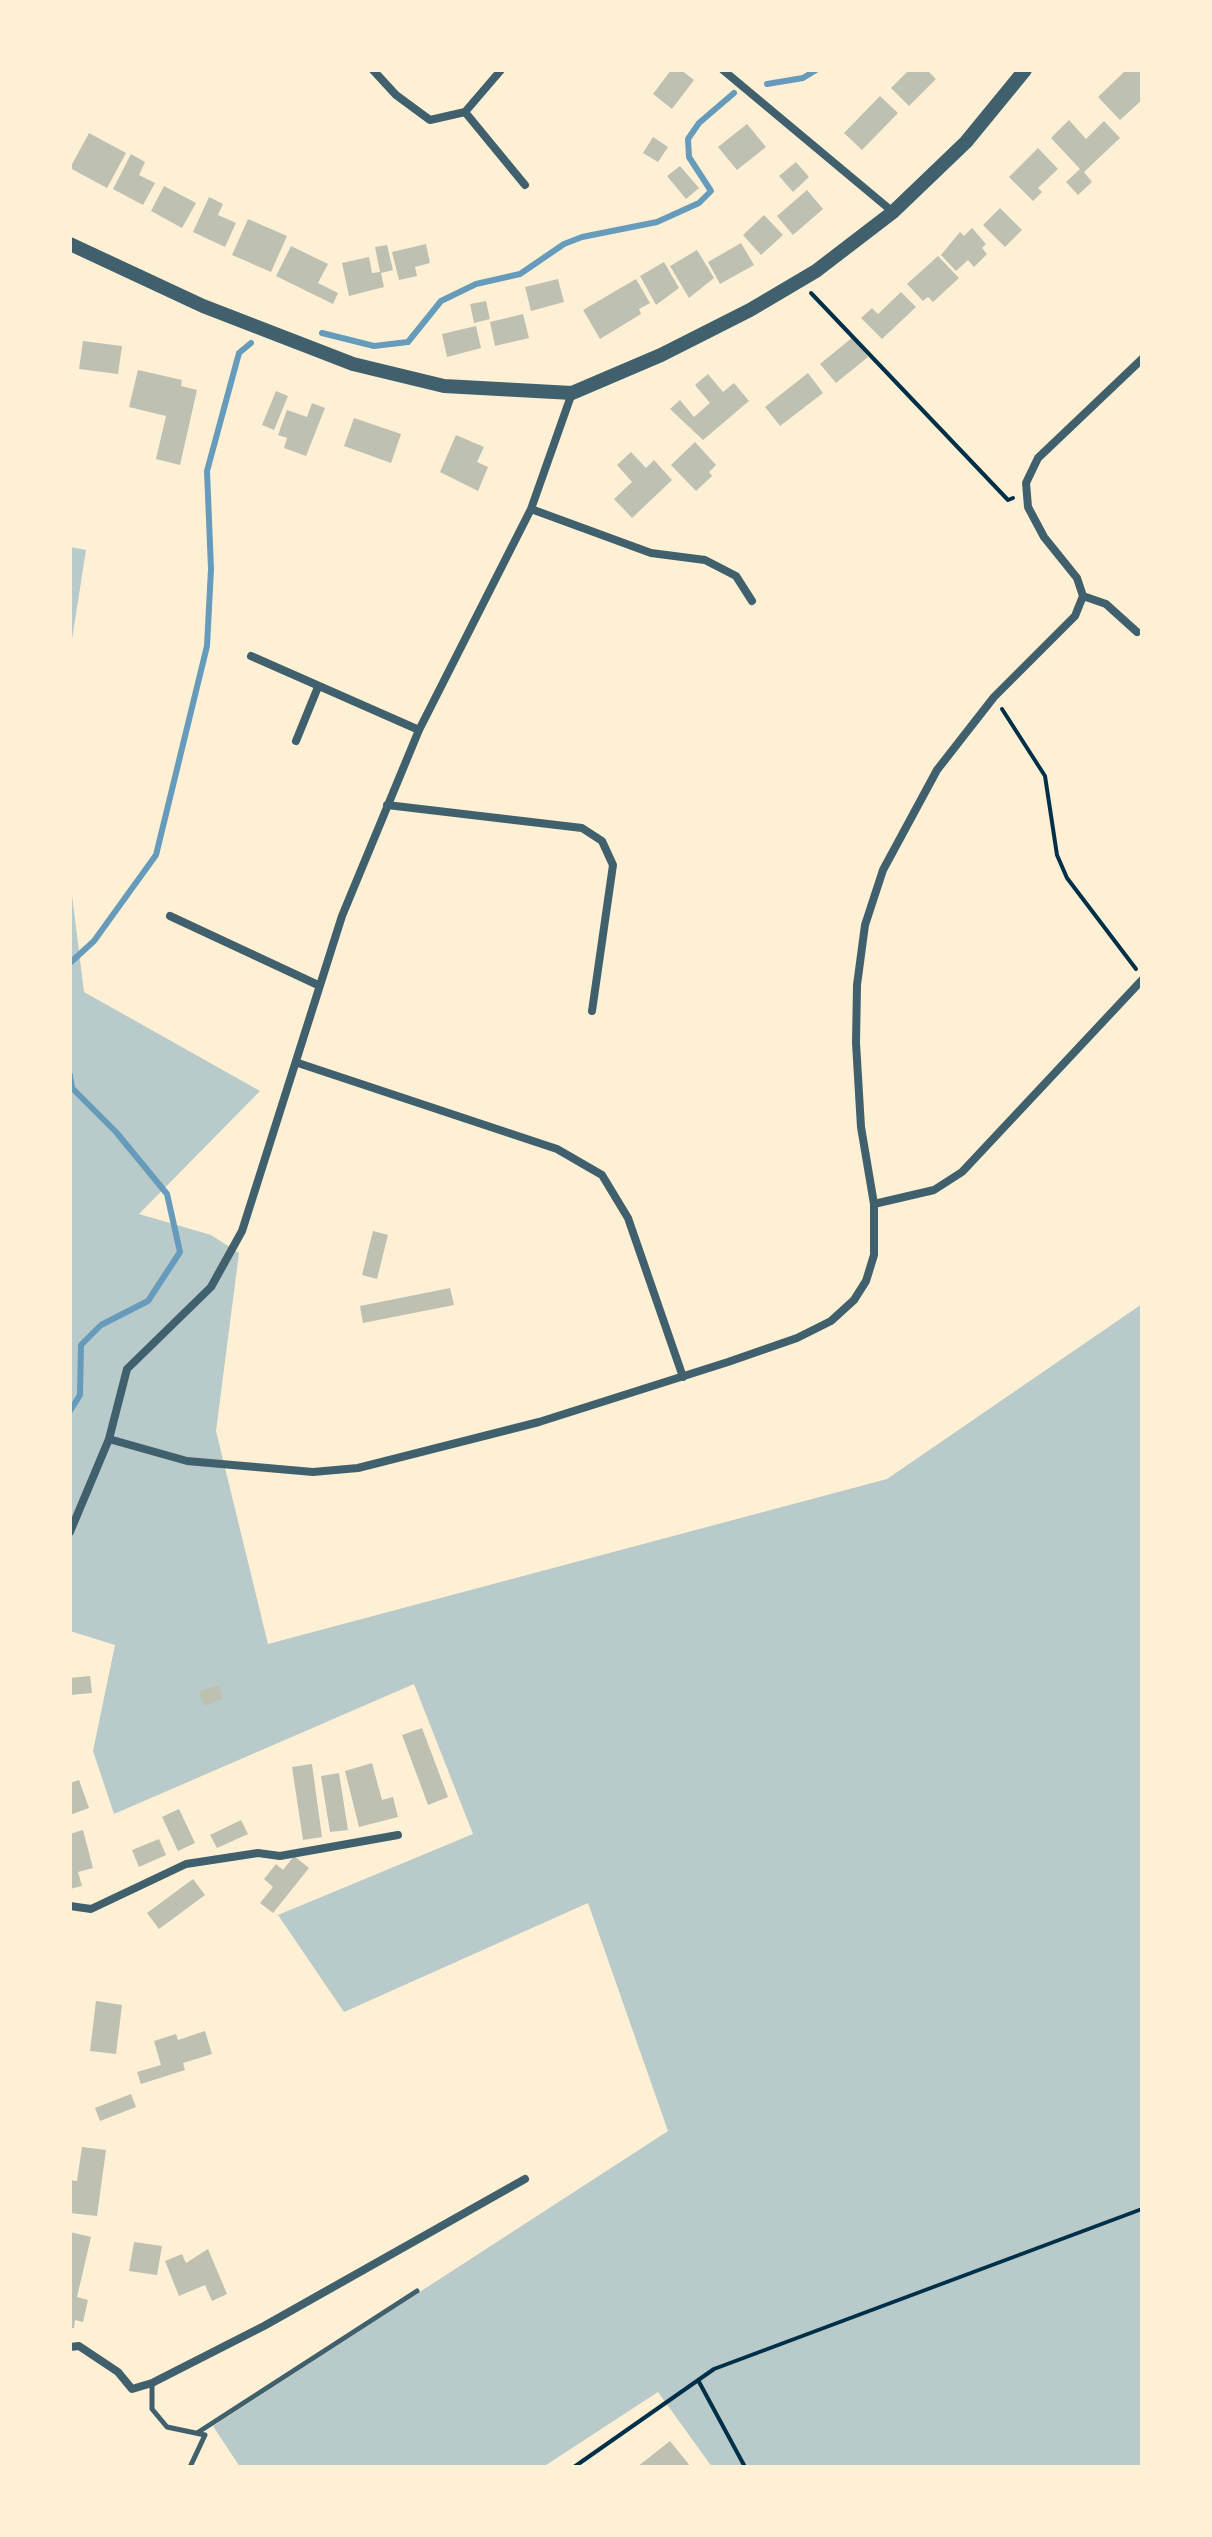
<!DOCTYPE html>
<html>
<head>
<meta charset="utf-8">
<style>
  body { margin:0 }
  #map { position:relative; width:1212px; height:2537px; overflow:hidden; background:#fdf0d5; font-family:Commissioner,sans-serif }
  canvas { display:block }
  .frame { position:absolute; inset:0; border:72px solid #fdf0d5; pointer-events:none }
</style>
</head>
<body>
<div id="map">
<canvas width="1212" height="2537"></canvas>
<div class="frame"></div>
</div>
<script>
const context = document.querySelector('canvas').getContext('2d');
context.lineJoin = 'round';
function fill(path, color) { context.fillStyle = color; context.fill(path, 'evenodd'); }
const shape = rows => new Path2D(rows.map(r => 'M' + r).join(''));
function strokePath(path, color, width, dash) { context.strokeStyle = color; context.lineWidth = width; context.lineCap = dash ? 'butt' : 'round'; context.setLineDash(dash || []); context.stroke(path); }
fill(shape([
  [70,547,86,550,70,652],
  [70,879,84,992,260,1091,139,1214,211,1235,239,1253,216,1431,268,1644,887,1479,1142,1304,1142,2467,712,2467,658,2392,543,2467,240,2467,213,2426,668,2131,588,1903,344,2012,278,1915,473,1834,414,1684,114,1814,93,1751,115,1645,70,1631]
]), '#b9caca');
strokePath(shape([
  [767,84,803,78,816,70],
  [322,333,374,346,408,342,441,301,476,284,520,274,564,244,582,237,657,222,699,203,711,191,689,157,688,139,699,123,734,93],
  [70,963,94,941,156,855,207,646,211,569,207,471,239,353,251,343],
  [70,1075,72,1088,116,1132,167,1194,180,1252,148,1301,101,1325,81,1345,80,1395,70,1411]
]), '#669bbc', 6);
fill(shape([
  [671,70,681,70,694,80,672,109,653,94],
  [909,70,927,70,936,79,909,106,891,88],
  [1126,70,1142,70,1142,100,1120,120,1098,97],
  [880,96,898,113,862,150,844,133],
  [1069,120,1086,139,1104,121,1120,138,1084,172,1092,182,1078,195,1066,182,1080,169,1051,138],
  [747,124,766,147,737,170,718,147],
  [89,133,126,153,107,188,70,168],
  [653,137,668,147,658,162,643,153],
  [1038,148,1058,169,1038,188,1042,192,1033,201,1009,177],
  [131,154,145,162,139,175,155,183,143,205,113,189],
  [796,162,809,177,793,192,779,176],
  [680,166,699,188,686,199,667,176],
  [164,186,196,203,182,228,151,211],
  [807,190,823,209,793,235,777,216],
  [209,197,223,204,218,215,236,223,225,247,193,232],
  [1000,208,1022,230,1005,247,983,225],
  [764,215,783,235,761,255,743,235],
  [248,219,287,236,271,272,232,255],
  [972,228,986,244,982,248,987,254,974,267,968,260,956,271,941,255,960,232,964,236],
  [741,243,754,265,720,284,708,262],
  [426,244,430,263,415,267,417,276,399,280,392,252],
  [387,245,393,270,381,273,384,287,349,296,342,263,369,257,372,273,380,272,375,247],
  [291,246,328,264,318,283,338,293,333,304,276,276],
  [697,250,714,278,689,298,670,266],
  [938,256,959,278,933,302,928,297,923,301,907,284],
  [664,262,679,288,656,305,640,276],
  [558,279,564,302,531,311,525,287],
  [636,279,650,303,639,309,641,314,600,339,583,310],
  [901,292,916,307,882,339,861,318,872,308,878,314],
  [486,301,490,319,474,323,470,304],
  [523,314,529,338,495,346,490,322],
  [476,326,481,348,447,357,442,334],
  [853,337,868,357,836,383,820,364],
  [83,341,122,346,118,374,79,369],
  [138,370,182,380,181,386,197,390,180,465,156,459,166,416,129,407],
  [808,373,823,393,780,426,765,407],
  [708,374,723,392,734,383,749,401,703,440,670,409,680,400,694,417,710,403,695,385],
  [276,391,288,396,274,430,262,425],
  [312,403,325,408,306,456,284,448,287,438,278,435,287,410,307,417],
  [354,418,401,434,391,463,344,446],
  [456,435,484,447,477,462,488,467,478,491,440,472],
  [695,442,716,465,709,472,712,476,696,491,671,465],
  [631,452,646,468,654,460,672,480,632,518,614,499,632,482,617,465],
  [373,1231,388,1235,377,1279,362,1275],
  [450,1288,454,1305,363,1323,360,1306],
  [90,1676,92,1693,70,1695,70,1678],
  [219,1685,223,1699,204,1706,199,1691],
  [422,1728,448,1797,428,1805,402,1735],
  [372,1763,382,1800,393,1797,398,1817,359,1827,345,1771],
  [312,1764,322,1837,303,1840,292,1767],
  [339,1773,348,1830,330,1832,321,1776],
  [79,1780,89,1808,70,1815,70,1783],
  [179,1809,195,1843,178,1851,162,1817],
  [241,1820,248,1834,217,1848,210,1835],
  [83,1830,93,1868,78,1872,82,1886,70,1889,70,1834],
  [159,1839,166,1855,139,1867,132,1850],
  [294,1856,309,1868,273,1913,260,1903,273,1887,264,1879,276,1864,283,1870],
  [193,1879,205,1895,159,1929,147,1913],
  [96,2001,122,2005,116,2054,90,2051],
  [205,2031,212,2054,183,2063,185,2070,141,2084,137,2072,161,2065,154,2041,176,2034,178,2040],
  [131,2094,136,2107,100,2121,95,2108],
  [82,2147,106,2150,97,2216,70,2213,70,2180,77,2181],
  [70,2232,91,2237,77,2297,88,2300,83,2322,75,2320,74,2328,70,2328],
  [134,2242,162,2246,157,2275,129,2271],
  [208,2249,227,2294,212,2301,205,2285,179,2296,165,2261,182,2254,186,2263],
  [670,2441,691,2467,637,2467]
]), '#bec0b2');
strokePath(shape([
  [811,293,1008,500,1013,498],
  [1002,709,1045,776,1057,855,1067,878,1136,969],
  [698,2380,745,2467],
  [574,2467,714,2369,1142,2209]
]), '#003049', 4);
strokePath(shape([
  [152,2384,152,2409,167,2427,205,2435,190,2467],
  [197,2433,417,2291]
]), '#3f606c', 5);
strokePath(shape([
  [373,70,396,95,430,120,465,112,501,70],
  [723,70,893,212],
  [465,112,525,185],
  [531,509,651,553,705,560,736,576,752,601],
  [1083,596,1106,604,1137,632],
  [251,656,419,730],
  [296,741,318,687],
  [387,805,582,828,602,841,613,865,592,1011],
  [170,916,318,985],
  [298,1063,557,1149,602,1175,628,1218,683,1377],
  [874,1204,934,1190,962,1172,1142,980],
  [109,1439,187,1461,313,1472,358,1468,539,1422,728,1362,797,1338,831,1321,854,1300,866,1281,874,1255,874,1204,861,1127,856,1043,857,985,865,925,883,870,937,770,994,697,1075,616,1083,596,1077,578,1044,537,1028,507,1026,483,1038,458,1142,359],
  [70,1532,109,1439,127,1369,211,1287,242,1231,342,916,419,730,531,509,572,393],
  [70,1906,91,1909,186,1864,258,1853,280,1856,398,1835],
  [70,2347,79,2346,118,2372,132,2389,152,2383,264,2326,525,2179]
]), '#3f606c', 8);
strokePath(shape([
  [70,244,203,306,353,364,444,386,572,393,661,355,750,310,816,271,893,212,966,142,1025,70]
]), '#3f606c', 14);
</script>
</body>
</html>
